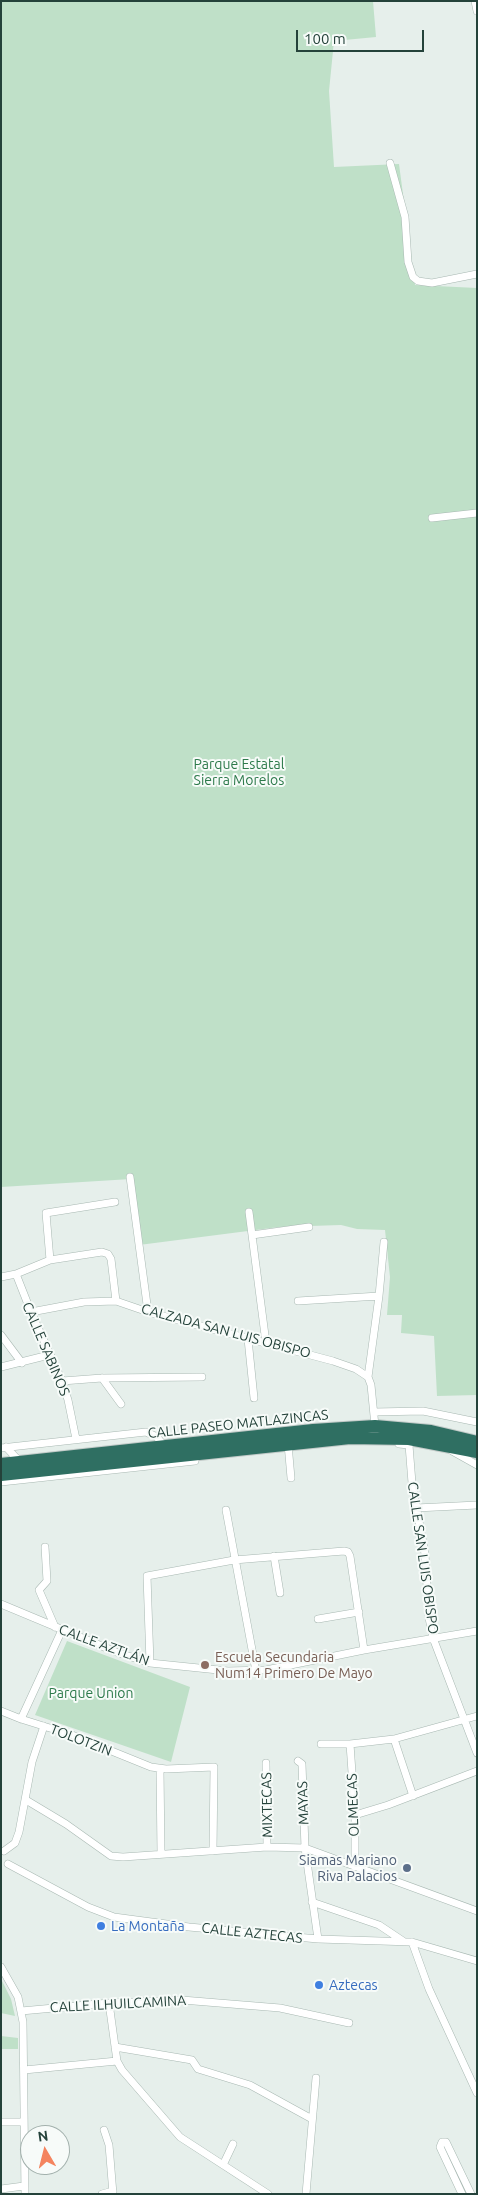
<!DOCTYPE html>
<html>
<head>
<meta charset="utf-8">
<style>
  body { margin:0 }
  #map { position:relative; width:478px; height:2195px; overflow:hidden; background:#e6efeb; font-family:Ubuntu,sans-serif }
  canvas { display:block }
  .frame { position:absolute; inset:0; border:2px solid #24423a; pointer-events:none }
  .north { position:absolute; left:20px; top:2125px; width:50px; height:50px; box-sizing:border-box; background:#f7fbf9; border:1px solid #a3b1ad; border-radius:50%; rotate:352deg; font-size:14px; font-weight:700; line-height:20px; text-align:center; color:#24423a }
  .north::after { content:''; display:block; margin:auto; width:18px; height:22px; background:#f4845f; clip-path:polygon(50% 0,100% 100%,50% 72%,0 100%) }
  .scale { position:absolute; left:296px; top:30px; width:128px; height:22px; box-sizing:border-box; border:2px solid #24423a; border-top:0; padding-left:6px; font-size:15px; line-height:18px; white-space:nowrap; color:#24423a; -webkit-text-stroke:4px #f7fbf9; paint-order:stroke }
</style>
</head>
<body>
<div id="map">
<canvas width="478" height="2195"></canvas>
<div class="frame"></div>
<div class="north">N</div>
<div class="scale">100 m</div>
</div>
<script>
const context = document.querySelector('canvas').getContext('2d');
context.lineJoin = 'round';
function fill(path, color) { context.fillStyle = color; context.fill(path, 'evenodd'); }
const shape = rows => new Path2D(rows.map(r => 'M' + r).join(''));
function strokePath(path, color, width, dash) { context.strokeStyle = color; context.lineWidth = width; context.lineCap = dash ? 'butt' : 'round'; context.setLineDash(dash || []); context.stroke(path); }
function label(font, color, halo, rows, align = 'center') {
  context.font = font + ' Ubuntu,sans-serif'; context.lineWidth = 4; context.setLineDash([]); context.textBaseline = 'middle'; context.strokeStyle = halo; context.fillStyle = color; for (const [text, x, y, turn = 0] of rows) {
    context.save(); context.translate(x, y); context.rotate((+turn || 0) * Math.PI / 180); context.textAlign = isNaN(turn) ? turn : align; if (halo) context.strokeText(text, 0, 0); context.fillText(text, 0, 0); context.restore();
  }
}
fill(shape([
  [1,1,373,1,376,37,334,41,329,91,334,167,399,164,415,285,477,288,477,1395,437,1396,434,1336,401,1333,402,1315,387,1315,390,1277,385,1230,357,1229,341,1225,279,1227,139,1245,131,1179,1,1187],
  [67,1641,190,1687,171,1762,35,1715],
  [1,1979,11,1999,15,2016,1,2013],
  [1,2036,18,2038,18,2049,1,2049]
]), '#bfe0c8');
const street = shape([
  [475,1,477,11],
  [390,163,405,217,408,262,413,277,418,281,432,283,477,274],
  [432,518,477,513],
  [130,1177,148,1312],
  [249,1212,266,1343],
  [252,1235,309,1227],
  [50,1260,46,1213,115,1202],
  [16,1274,31,1312,62,1381,68,1400,76,1439],
  [1,1277,16,1274,50,1260,102,1252,108,1254,111,1259,116,1301],
  [298,1301,379,1296],
  [31,1312,84,1302,116,1301,148,1312,333,1361,356,1369,368,1377,371,1385,375,1426],
  [1,1335,22,1363],
  [248,1339,254,1398],
  [1,1367,49,1355],
  [368,1377,379,1296,384,1242],
  [102,1378,121,1404],
  [62,1381,102,1378,202,1377],
  [374,1412,423,1411,477,1422],
  [288,1444,291,1478],
  [399,1444,409,1445,412,1483,425,1554,429,1618,433,1638,477,1753],
  [6,1447,20,1462],
  [1,1448,146,1432,157,1437,164,1446],
  [452,1451,477,1465],
  [1,1482,195,1461],
  [416,1508,477,1505],
  [226,1510,256,1671],
  [45,1547,47,1581,39,1590,55,1627],
  [274,1556,280,1593],
  [1,1604,116,1652,150,1663,228,1671,266,1670,364,1650,477,1631],
  [318,1619,359,1612],
  [150,1663,147,1576,234,1560,344,1551,348,1552,350,1556,364,1650],
  [1,1711,21,1719,72,1735,151,1767,166,1769,214,1767,213,1851],
  [21,1719,62,1630],
  [394,1739,413,1796],
  [321,1744,350,1744,394,1739,477,1716],
  [350,1744,355,1815,355,1867],
  [298,1761,302,1764,305,1848,318,1939],
  [266,1763,267,1847],
  [160,1769,161,1854],
  [26,1800,66,1824,111,1856,123,1857,267,1847,305,1848,477,1911],
  [355,1815,388,1805,477,1771],
  [4,1851,15,1843,19,1832,32,1762,44,1726],
  [8,1864,88,1907,114,1917,189,1927,318,1939,412,1942,477,1961],
  [312,1902,379,1925,403,1941],
  [412,1942,429,1989,477,2093],
  [1,1967,18,1997,23,2022,25,2194],
  [109,2003,117,2061,122,2070,180,2137,268,2194],
  [21,2011,109,2003,182,2000,280,2008,349,2023],
  [115,2047,192,2060,198,2069,250,2085,312,2119],
  [24,2070,117,2061],
  [1,2122,23,2122],
  [104,2130,109,2145,113,2194],
  [223,2165,233,2144],
  [1,2189,24,2186],
  [102,2194,113,2191],
  [306,2194,316,2078],
  [462,2194,440,2147,442,2142,446,2142,471,2194]
]);
const highway = shape([
  [1,1464,313,1430,375,1426,431,1431,477,1442],
  [1,1475,350,1438,409,1439,477,1452]
]);
strokePath(street, '#a8b8b2', 8);
strokePath(highway, '#c2cac8', 14);
strokePath(street, '#fff', 7);
strokePath(highway, '#2f6f62', 12);
for (const [x, y, r, color] of [
  [205,1665,5,"#8d6e63"],
  [407,1868,5,"#5c6f8a"],
  [101,1926,5,"#3f7fe0"],
  [319,1985,5,"#3f7fe0"]
]) { const dot = new Path2D(); dot.arc(x, y, r, 0, 2 * Math.PI); context.fillStyle = color; context.fill(dot); strokePath(dot, '#f7fbf9', 2); }
label('14px', '#2d7a4b', '#f7fbf9', [
  ["Parque Estatal",239,764],
  ["Sierra Morelos",239,780],
  ["Parque Union",91,1693]
]);
label('14px', '#24423a', '#f7fbf9', [
  ["CALZADA SAN LUIS OBISPO",226,1331,15],
  ["CALLE SABINOS",46,1349,67],
  ["CALLE PASEO MATLAZINCAS",238,1424,-6],
  ["CALLE SAN LUIS OBISPO",423,1558,82],
  ["CALLE AZTLÁN",104,1645,20],
  ["TOLOTZIN",81,1740,21],
  ["MAYAS",303,1803,-92],
  ["MIXTECAS",267,1805,-91],
  ["OLMECAS",353,1805,-92],
  ["CALLE AZTECAS",252,1933,6],
  ["CALLE ILHUILCAMINA",118,2004,-3]
]);
label('14px', '#785e54', '#f7fbf9', [
  ["Escuela Secundaria",215,1657],
  ["Num14 Primero De Mayo",215,1673]
], 'left');
label('14px', '#4e5e75', '#f7fbf9', [
  ["Siamas Mariano",397,1860],
  ["Riva Palacios",397,1876]
], 'right');
label('14px', '#366cbe', '#f7fbf9', [
  ["La Montaña",111,1926],
  ["Aztecas",329,1985]
], 'left');
</script>
</body>
</html>
